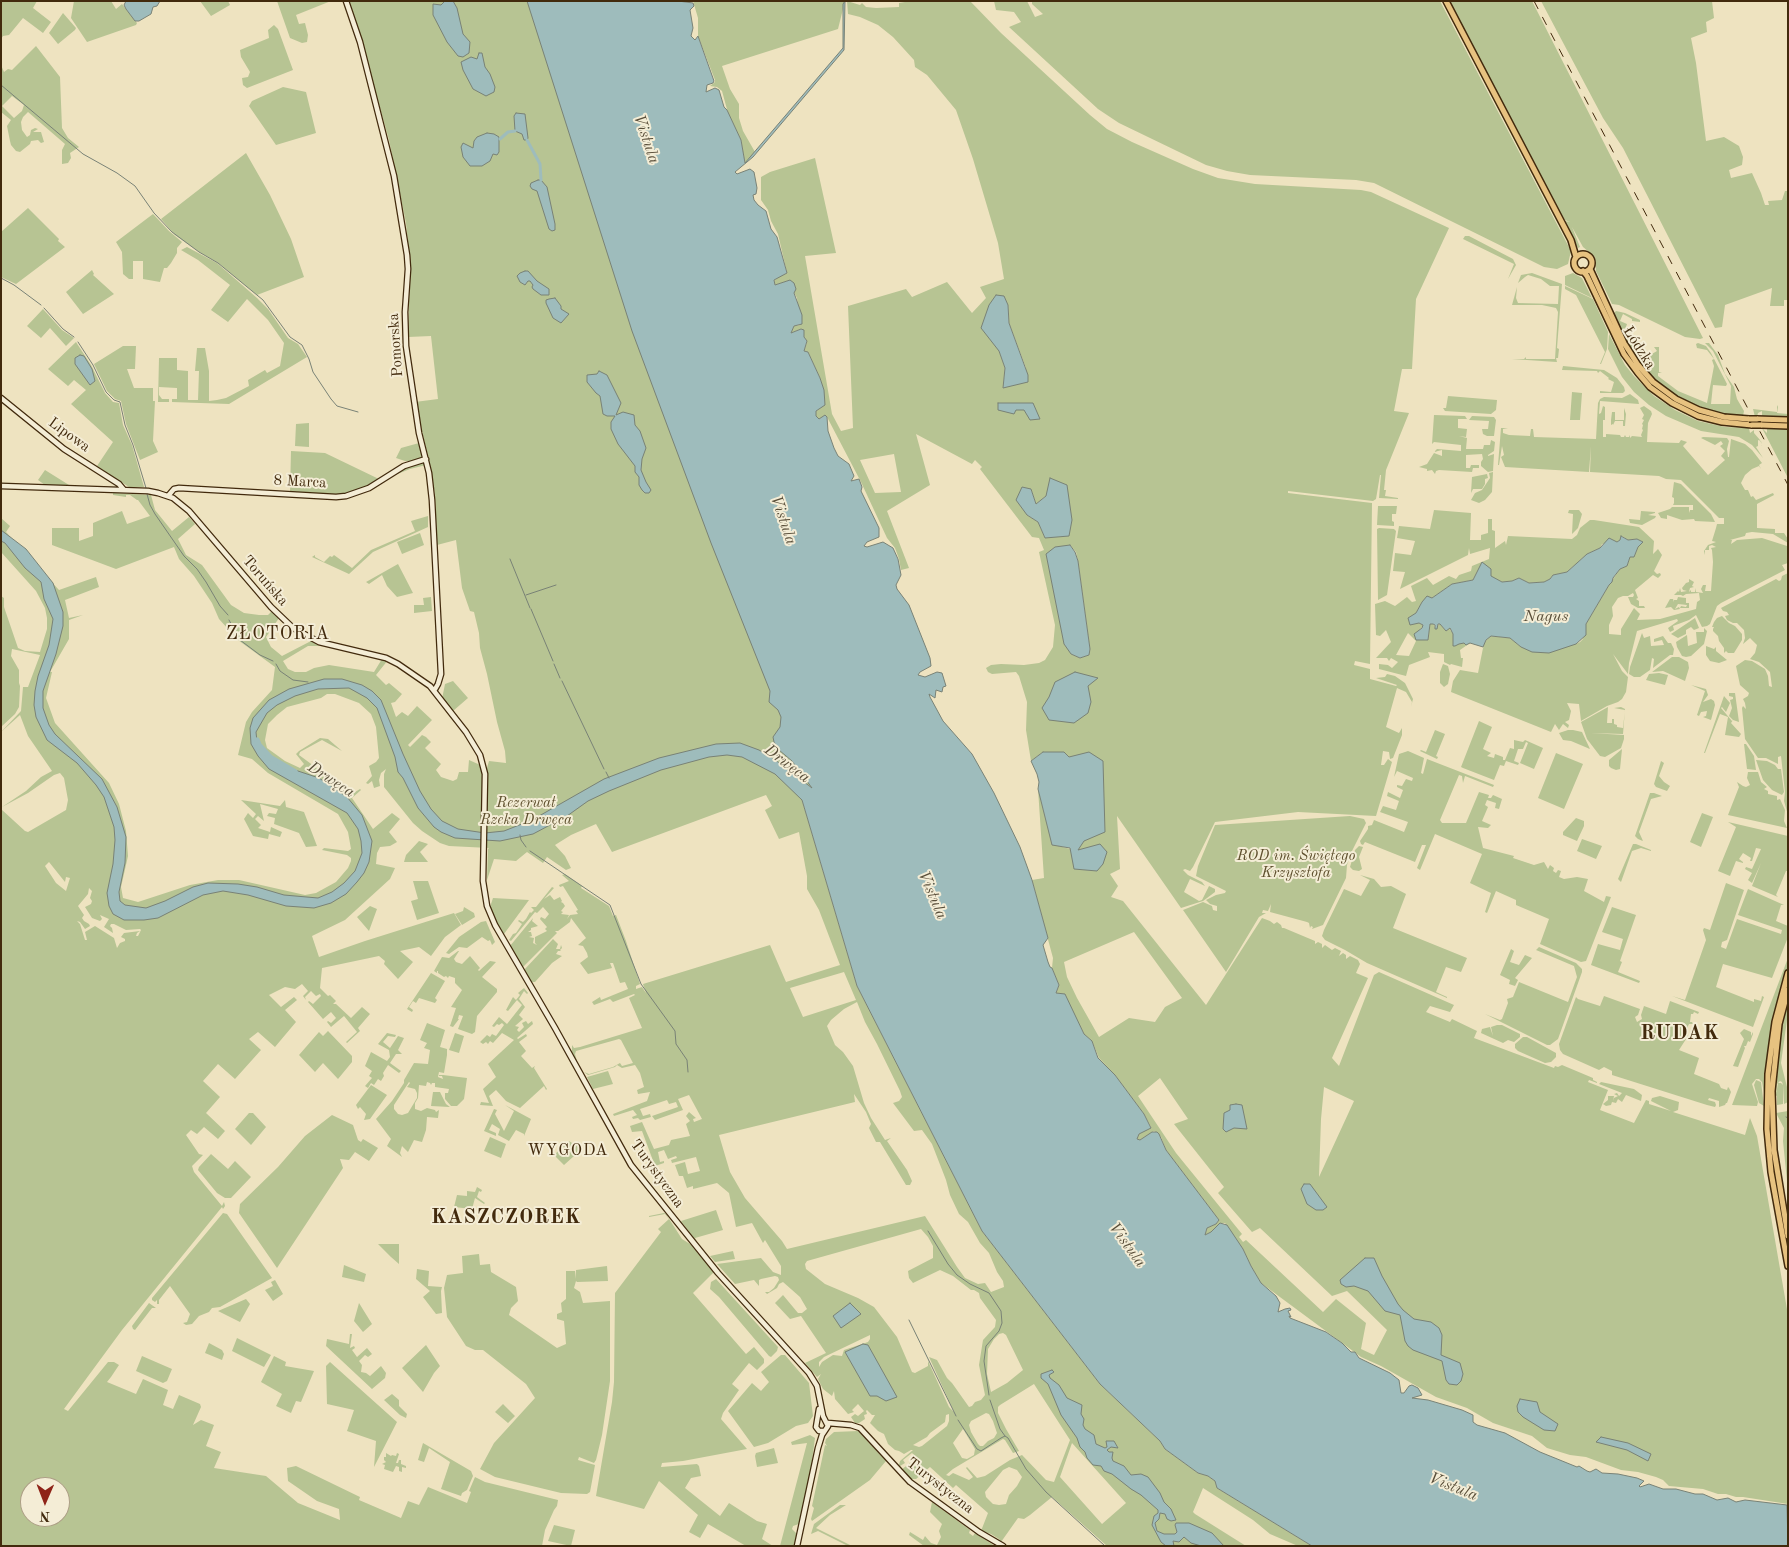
<!DOCTYPE html>
<meta charset="utf-8">
<style>
body{margin:0}
#map{position:relative;width:1789px;height:1547px;overflow:hidden;background:#eee3c0;font-family:"Old Standard TT",serif}
canvas{display:block}
.frame{position:absolute;inset:0;border:2px solid #422a0d;pointer-events:none}
.north{position:absolute;left:20px;top:1477px;width:50px;height:50px;box-sizing:border-box;background:#f4edd6;border:1px solid #ad9f86;border-radius:50%;rotate:181deg;font-size:14px;font-weight:700;line-height:20px;text-align:center;color:#422a0d}
.north::after{content:'';display:block;margin:auto;width:18px;height:22px;background:#8f2418;clip-path:polygon(50% 0,100% 100%,50% 72%,0 100%)}
</style>
<div id="map">
<canvas width="1789" height="1547"></canvas>
<div class="frame"></div>
<div class="north">N</div>
</div>
<script>
const ctx = document.querySelector('canvas').getContext('2d');
ctx.lineJoin = 'round';
function fill(path, color) { ctx.fillStyle = color; ctx.fill(path, 'evenodd'); }
const shape = rows => new Path2D(rows.map(r => 'M' + r).join(''));
function stroke(path, color, width, dash) { ctx.strokeStyle = color; ctx.lineWidth = width; ctx.lineCap = dash ? 'butt' : 'round'; ctx.setLineDash(dash || []); ctx.stroke(path); }
function label(font, color, halo, rows, align = 'center') {
  ctx.font = font + ' "Old Standard TT",serif'; ctx.lineWidth = 4; ctx.setLineDash([]); ctx.textBaseline = 'middle'; ctx.strokeStyle = halo; ctx.fillStyle = color; for (const [text, x, y, turn = 0] of rows) {
    ctx.save(); ctx.translate(x, y); ctx.rotate((+turn || 0) * Math.PI / 180); ctx.textAlign = isNaN(turn) ? turn : align; if (halo) ctx.strokeText(text, 0, 0); ctx.fillText(text, 0, 0); ctx.restore();
  }
}
fill(shape([
 [1,1,37,1,33,8,51,22,43,33,23,18,9,35,3,36,1,39],
 [74,1,111,1,116,9,122,4,137,23,136,25,87,42,71,18],
 [200,1,228,1,230,5,211,16],
 [277,1,331,1,296,15,299,24,305,23,308,35,307,42,302,43,290,38],
 [349,1,603,1,837,726,779,750,792,761,814,790,794,773,798,796,802,800,857,986,982,1231,1100,1384,1160,1441,1165,1449,1198,1473,1208,1476,1215,1481,1217,1488,1312,1546,1298,1546,1270,1534,1253,1520,1203,1488,1193,1512,1195,1514,1246,1546,1107,1546,1052,1497,1030,1515,1024,1519,1018,1518,1001,1542,999,1539,991,1534,981,1531,988,1513,956,1485,953,1488,930,1467,916,1479,910,1479,901,1470,914,1460,912,1457,914,1455,912,1453,903,1460,905,1463,900,1466,899,1465,900,1461,913,1450,911,1450,904,1454,899,1451,895,1450,888,1444,884,1434,878,1431,870,1423,875,1415,872,1415,867,1410,866,1411,867,1414,864,1415,865,1419,859,1423,855,1423,851,1417,855,1414,858,1416,864,1411,858,1404,852,1410,854,1412,848,1414,835,1399,834,1391,832,1396,823,1389,818,1379,821,1374,817,1377,805,1363,826,1353,801,1316,790,1319,775,1303,783,1295,798,1313,802,1313,807,1309,800,1297,783,1282,779,1284,777,1288,767,1294,765,1292,769,1292,774,1288,779,1280,778,1277,775,1276,761,1279,759,1280,759,1286,754,1280,735,1284,717,1264,761,1258,773,1272,781,1275,781,1266,765,1240,763,1243,752,1223,736,1227,729,1193,717,1183,693,1189,693,1186,687,1188,683,1176,679,1176,675,1165,685,1162,688,1174,700,1171,696,1157,672,1163,671,1160,677,1158,676,1156,668,1159,664,1150,658,1152,660,1162,664,1161,664,1163,655,1166,642,1131,632,1132,630,1126,642,1122,654,1149,669,1145,671,1140,690,1136,686,1124,690,1121,686,1116,689,1112,696,1118,693,1119,694,1122,702,1119,689,1095,678,1099,683,1110,655,1120,652,1116,678,1107,676,1102,669,1104,667,1100,640,1109,643,1116,650,1114,651,1117,640,1120,638,1118,633,1119,632,1117,637,1115,633,1110,614,1116,613,1114,647,1101,650,1092,638,1094,637,1090,644,1087,640,1073,635,1065,622,1068,617,1065,615,1067,588,1075,584,1072,589,1074,613,1067,620,1063,622,1066,633,1063,621,1040,619,1039,576,1051,575,1054,577,1061,572,1053,572,1045,574,1048,580,1047,642,1028,629,998,635,995,634,994,613,1002,610,999,594,1005,592,1002,600,997,601,1000,628,989,625,982,620,983,613,963,610,963,612,968,588,974,580,963,588,957,587,953,583,946,578,945,586,938,571,918,570,922,558,931,555,931,557,933,523,967,510,946,533,918,532,921,538,926,531,928,531,930,528,932,531,932,532,936,529,937,534,938,533,943,537,945,535,943,535,937,547,931,545,929,547,927,540,919,541,917,545,919,549,914,543,907,537,913,535,912,511,941,509,940,513,934,516,933,522,924,518,921,519,920,523,922,526,919,530,912,531,913,534,910,531,907,536,907,552,887,554,888,544,899,550,895,554,900,560,897,562,901,561,902,563,903,565,906,561,911,563,912,561,914,569,915,567,919,570,915,578,914,576,911,578,910,563,886,560,887,559,885,569,881,562,875,565,874,582,886,581,888,609,906,613,916,616,915,626,941,640,984,636,986,636,989,642,987,646,993,643,984,770,945,786,982,840,965,819,910,807,889,807,876,799,832,779,839,765,810,772,806,766,795,612,852,596,824,571,835,555,845,565,856,571,868,566,870,547,857,543,863,527,852,516,861,494,859,487,880,488,849,489,848,449,846,440,843,422,831,413,823,384,787,384,774,386,769,381,773,379,780,380,786,374,788,372,781,368,784,366,783,372,776,369,766,376,762,379,758,376,727,371,714,359,703,335,694,327,694,321,698,287,707,277,715,268,724,265,740,267,748,285,761,300,768,304,764,296,754,299,751,320,738,328,739,342,751,322,740,300,752,299,755,352,794,360,789,361,790,352,798,373,829,392,813,400,819,389,832,397,842,390,846,380,847,377,853,376,864,395,868,390,879,345,920,312,936,319,957,365,941,454,913,461,925,445,937,431,956,419,947,400,951,413,962,398,979,384,964,385,961,379,956,322,968,320,988,328,996,330,995,336,1001,333,1004,336,1004,351,1018,362,1007,370,1014,358,1028,360,1031,347,1043,346,1042,357,1032,344,1016,331,1027,327,1022,328,1021,331,1023,336,1018,331,1012,323,1019,308,1002,309,1001,313,1004,321,996,320,994,316,996,311,991,305,997,306,1000,303,996,308,991,302,984,295,989,285,987,269,995,281,1007,294,997,297,1000,285,1010,296,1022,275,1047,258,1032,249,1039,261,1050,235,1079,218,1064,203,1081,220,1097,206,1113,225,1131,218,1139,204,1127,197,1134,191,1130,186,1135,199,1154,203,1155,192,1166,194,1172,222,1206,224,1202,225,1206,223,1209,222,1207,122,1330,64,1409,68,1411,108,1362,114,1362,119,1365,111,1377,107,1382,136,1394,143,1379,168,1390,163,1405,173,1409,179,1395,200,1404,201,1407,193,1425,201,1420,214,1425,206,1446,221,1452,214,1468,266,1476,298,1503,340,1520,339,1509,317,1501,288,1481,287,1468,296,1466,360,1497,359,1500,401,1518,408,1501,419,1505,428,1487,467,1503,471,1492,469,1491,475,1477,485,1482,558,1500,557,1506,554,1510,545,1530,542,1546,1,1546,1,809,25,831,28,832,66,810,68,800,64,778,60,773,54,775,28,793,2,807,26,791,41,777,52,771,28,736,20,715,1,732,21,711,23,687,28,687,40,655,12,649,11,656,19,670,19,683,20,686,19,707,15,714,1,727,1,596,4,598,4,607,18,648,25,651,40,652,47,629,47,618,45,608,36,591,1,552,1,518,10,526,6,532,59,590,96,577,99,587,65,600,69,618,83,615,69,620,69,639,50,672,52,672,46,698,55,723,109,783,119,804,126,831,128,856,121,887,123,898,138,902,190,885,218,880,239,880,305,895,316,893,336,882,348,868,351,861,351,858,347,855,322,850,324,848,348,851,351,849,348,832,338,814,268,773,252,759,238,755,246,722,252,712,272,690,275,667,238,640,219,619,212,603,194,576,179,559,174,547,116,569,52,545,52,528,79,528,79,541,93,536,93,523,122,511,127,524,150,516,138,500,137,500,130,495,126,495,126,497,113,495,113,493,151,495,155,510,172,531,189,517,195,524,178,539,186,555,202,565,231,605,244,613,259,615,268,615,272,611,279,618,266,637,271,647,282,656,311,641,319,646,308,646,283,661,288,669,295,672,306,672,314,668,329,665,374,672,382,659,388,660,376,675,386,685,389,683,402,694,395,702,391,703,396,717,402,712,408,716,417,706,432,720,408,745,410,747,422,735,426,737,431,742,425,748,441,764,436,770,441,777,453,781,457,779,459,772,468,772,469,760,487,768,489,761,506,763,505,751,497,722,487,674,480,648,479,633,474,612,470,611,462,588,456,540,437,545,435,494,428,456,415,402,438,399,431,336,408,337,410,264,406,223,389,140,364,51],
 [49,862,65,882,66,877,70,878,66,891,56,883,45,866],
 [89,888,92,891,90,898,92,901,91,904,85,907,92,918,100,921,102,919,100,915,109,919,104,927,113,933,112,928,110,926,111,924,114,924,126,930,140,929,141,930,138,936,136,936,137,933,140,931,124,933,121,937,125,939,125,941,120,943,117,948,114,938,95,926,85,932,87,940,85,940,80,924,77,921,80,922,85,929,90,926,89,924,84,921,82,918,84,915,78,906,88,894],
 [844,972,856,1000,803,1017,790,988],
 [857,1002,865,1022,877,1044,900,1091,902,1097,899,1101,893,1103,914,1131,922,1130,932,1144,946,1180,950,1195,959,1214,968,1222,980,1243,989,1253,997,1272,1003,1281,1004,1287,991,1292,985,1283,978,1284,965,1278,957,1267,925,1216,787,1249,782,1241,745,1198,730,1172,719,1135,855,1102,854,1094,866,1112,871,1124,869,1128,876,1142,880,1142,906,1185,910,1185,912,1181,907,1170,887,1141,891,1138,885,1140,871,1118,864,1103,853,1066,843,1052,835,1045,827,1026,831,1020,844,1009],
 [921,1229,928,1237,933,1246,933,1258,908,1271,909,1278,913,1283,940,1270,953,1276,971,1290,974,1290,979,1293,980,1298,996,1320,995,1327,983,1340,979,1365,985,1395,981,1400,975,1402,972,1406,969,1407,952,1383,947,1378,937,1360,929,1357,954,1412,949,1407,928,1361,928,1366,915,1373,912,1372,897,1337,874,1307,858,1298,825,1284,806,1269,805,1264,807,1261],
 [1003,1333,1006,1335,1023,1370,1007,1383,991,1392,987,1374,988,1349,994,1339,999,1334],
 [870,1335,870,1339,868,1342,844,1350,842,1356,833,1355,822,1362,819,1367,819,1362,824,1357],
 [1034,1384,1070,1440,1054,1482,1046,1480,1022,1455,1010,1460,985,1476,977,1478,967,1467,966,1468,973,1477,969,1480,953,1473,949,1476,946,1475,953,1469,1003,1439,1005,1440,1013,1453,1019,1451,1006,1429,998,1413,998,1407,1000,1405],
 [986,1413,989,1414,993,1421,997,1433,994,1438,988,1441,983,1446,980,1446,978,1444,971,1432,969,1425,971,1421],
 [949,1414,949,1421,947,1426,922,1446,919,1447,913,1445,927,1437,930,1433,945,1422,946,1415],
 [963,1429,975,1449,974,1455,967,1459,962,1458,953,1443],
 [1072,1443,1126,1503,1102,1524,1060,1477],
 [1009,1467,1017,1470,1022,1477,1017,1486,1009,1495,1006,1504,999,1505,993,1504,986,1497,985,1492,1003,1470],
 [30,1487,60,1487,60,1517,30,1517],
 [693,1,845,1,838,29,722,66,730,89,739,104,739,118,743,131,755,152,745,164,741,140,728,113,722,91,717,87,710,86,715,82,715,80,698,36,698,18],
 [847,1,860,5,862,3,866,7,876,8,899,7,899,3,911,1,970,1,1001,33,1090,115,1107,129,1132,142,1193,169,1218,178,1255,184,1361,190,1371,192,1449,228,1416,299,1412,369,1402,369,1394,411,1409,413,1386,470,1384,490,1386,490,1385,496,1398,498,1398,499,1379,498,1381,475,1380,475,1376,499,1373,501,1288,491,1288,493,1372,503,1370,664,1355,661,1354,665,1370,669,1370,679,1396,686,1397,685,1376,678,1385,677,1387,674,1395,676,1405,683,1413,699,1411,707,1412,702,1406,692,1397,688,1386,727,1399,733,1402,728,1402,735,1393,758,1390,759,1389,752,1383,751,1381,765,1384,765,1388,759,1392,762,1376,816,1298,812,1215,822,1193,867,1190,871,1185,869,1183,870,1188,875,1202,882,1205,886,1190,879,1184,892,1199,901,1202,900,1209,886,1215,889,1215,892,1203,901,1181,908,1117,816,1120,869,1110,874,1118,886,1111,897,1123,901,1206,1005,1262,918,1270,921,1274,924,1277,922,1281,925,1282,928,1284,928,1315,941,1315,944,1318,942,1322,944,1322,948,1325,945,1332,950,1335,948,1341,951,1339,956,1343,953,1346,955,1346,959,1350,956,1358,960,1360,964,1356,973,1368,978,1332,1058,1339,1066,1374,975,1379,972,1454,1005,1450,1012,1430,1006,1426,1012,1450,1022,1452,1019,1477,1031,1474,1038,1554,1068,1555,1066,1558,1067,1562,1065,1593,1078,1593,1080,1597,1082,1597,1083,1589,1080,1588,1082,1608,1090,1600,1110,1634,1123,1646,1100,1649,1101,1649,1104,1671,1111,1651,1101,1652,1098,1660,1096,1679,1102,1678,1110,1673,1112,1745,1135,1750,1118,1757,1136,1788,1315,1788,1504,1743,1497,1736,1497,1726,1494,1718,1494,1703,1489,1669,1486,1663,1480,1656,1477,1638,1472,1621,1470,1586,1457,1570,1455,1547,1448,1532,1436,1493,1423,1467,1408,1436,1397,1381,1366,1361,1357,1261,1283,1251,1266,1243,1249,1225,1223,1220,1223,1211,1232,1205,1235,1207,1228,1216,1224,1219,1220,1166,1150,1161,1137,1154,1131,1140,1140,1137,1139,1139,1134,1151,1127,1144,1114,1115,1075,1099,1058,1092,1041,1084,1034,1077,1020,1056,993,1059,985,1052,968,1053,958,1032,880,1044,878,1038,789,1052,844,1077,851,1083,841,1069,757,1064,752,1043,752,1031,761,1026,730,1027,702,1019,676,1016,672,992,674,988,672,986,668,991,665,1001,664,1024,665,1039,663,1045,660,1053,647,1055,625,1039,552,1044,550,1039,538,1032,537,980,469,982,467,975,460,972,464,916,434,930,485,887,511,909,568,901,570,899,559,895,548,887,538,861,482,827,417,825,416,819,419,816,416,816,411,822,406,820,378,808,352,804,351,807,342,804,337,804,330,801,329,791,333,794,326,800,325,797,298,788,281,775,285,774,281,778,276,787,273,778,234,771,221,768,210,761,200,761,177,770,172,815,158,836,253,805,256,832,414,841,431,853,428,848,306,906,289,912,297,947,282,972,313,986,298,980,287,1004,279,998,243,973,159,956,110,927,75,915,67,914,60,893,37,878,25,860,17,848,14],
 [1008,305,1009,323,1026,368,1003,388,1005,368,999,351],
 [894,454,901,492,875,493,860,460],
 [1031,489,1036,504,1046,496,1045,538,1038,522,1027,515],
 [1070,545,1076,552,1078,561,1090,649,1089,655,1080,658,1071,654],
 [1134,932,1182,998,1165,1007,1155,1022,1129,1018,1099,1037,1077,998,1067,977,1064,962],
 [1160,1078,1188,1119,1174,1124,1224,1187,1218,1193,1252,1232,1260,1228,1332,1296,1347,1291,1387,1330,1374,1355,1361,1349,1366,1323,1336,1299,1323,1312,1246,1240,1243,1242,1239,1237,1242,1234,1176,1153,1138,1096],
 [1324,1087,1354,1101,1319,1177,1321,1119],
 [994,1,1027,1,1035,17,1043,14,1032,4,1032,1,1440,1,1571,251,1568,264,1557,269,1544,267,1374,183,1356,180,1250,175,1227,171,1206,165,1119,123,1098,109,1009,27,1021,22,1014,12,996,10],
 [1442,1,1443,1,1574,250,1572,251],
 [1449,1,1532,1,1703,338,1700,339,1685,337,1619,305,1612,304,1596,271,1595,257,1583,247,1572,227,1580,247,1578,248,1570,233,1565,221,1570,222,1565,220,1557,208],
 [1541,1,1712,1,1714,18,1706,22,1707,32,1691,38,1696,63,1706,141,1724,137,1739,146,1743,157,1742,165,1729,170,1731,178,1752,173,1761,193,1765,205,1769,205,1768,201,1782,200,1785,191,1788,191,1788,300,1784,300,1784,306,1770,306,1772,288,1725,305,1722,327,1715,328,1623,148,1603,118],
 [63,13,76,28,75,30,58,44,49,33],
 [274,25,278,29,293,70,247,88,243,85,242,78,248,77,250,72,241,57,240,50,269,38,268,30],
 [36,46,60,77,62,128,68,138,79,147,70,153,71,158,68,163,62,164,62,150,65,144,28,112,23,117,21,122,22,130,27,137,30,135,31,130,35,128,38,129,33,132,41,132,44,142,41,143,38,140,31,141,30,144,20,152,16,151,11,145,10,141,7,126,11,120,1,112,1,65,4,72,8,69,12,70],
 [12,96,24,105,22,111,14,118,2,106],
 [283,87,306,92,316,133,276,145,249,106,252,101],
 [246,153,270,195,291,239,304,277,257,295,218,263,199,252,175,235,161,219],
 [28,208,59,239,58,241,65,247,16,284,1,277,1,232],
 [153,214,169,231,182,242,177,248,177,253,171,263,167,268,164,268,160,282,143,279,143,261,133,261,133,279,129,279,123,274,122,252,116,242],
 [1465,236,1469,236,1513,259,1516,265,1508,279,1514,264,1463,239],
 [187,247,217,263,257,298,268,309,288,338,298,344,307,357,229,404,172,402,172,399,177,399,177,388,159,387,159,395,162,399,169,399,169,402,158,402,159,358,177,358,177,370,188,371,188,400,198,400,199,371,195,371,197,348,205,348,209,371,209,401,217,400,226,398,249,386,248,380,265,370,267,373,280,366,284,343,268,320,247,299,228,322,211,310,230,285,198,260,181,250],
 [92,270,94,274,93,275,114,294,83,314,66,292],
 [1532,273,1562,284,1557,348,1559,349,1558,358,1556,358,1557,362,1512,359,1524,359,1526,357,1526,359,1555,359,1558,312,1556,308,1542,305,1512,305,1517,287,1516,298,1518,303,1558,304,1559,286,1550,286,1541,279,1528,275,1525,277,1518,283,1521,275],
 [1573,273,1582,278,1592,298,1565,285,1565,276],
 [1565,286,1593,299,1608,332,1607,349,1601,364,1600,364,1590,363,1600,364,1605,352,1576,295,1565,289],
 [43,309,62,330,74,338,66,346,50,328,41,338,27,326],
 [1616,311,1625,313,1640,320,1640,322,1632,321,1632,319,1623,314,1620,321,1627,324,1625,330,1633,347,1637,345,1645,358,1657,351,1654,347,1659,347,1659,372,1662,373,1658,373,1658,376,1678,391,1707,403,1714,366,1712,360,1714,359,1707,350,1697,348,1696,344,1698,343,1706,346,1711,353,1727,384,1726,386,1713,385,1711,404,1730,404,1731,386,1713,351,1705,343,1709,343,1718,355,1725,374,1734,387,1737,399,1744,411,1743,416,1719,414,1701,409,1673,396,1650,377,1639,364,1625,341,1613,314],
 [1603,318,1625,359,1634,372,1647,386,1672,406,1693,416,1746,426,1730,426,1703,421,1683,413,1663,401,1645,386,1630,369,1618,350],
 [1609,334,1625,365,1634,376,1654,396,1675,410,1698,421,1725,427,1749,428,1750,433,1754,430,1754,433,1760,440,1762,445,1762,446,1761,441,1758,440,1758,446,1756,447,1763,458,1752,445,1739,437,1701,431,1666,416,1649,405,1634,392,1622,377,1608,349],
 [76,342,91,365,105,393,113,402,119,403,123,425,132,445,144,487,129,487,97,466,113,442,71,404,86,390,74,380,68,386,48,369],
 [123,346,136,346,135,369,127,369,134,388,153,388,153,401,155,401,153,441,158,452,140,460,126,424,121,401,115,399,107,391,94,364],
 [1563,366,1604,370,1617,378,1624,387,1625,391,1623,393,1600,393,1600,391,1611,392,1614,382,1608,379,1609,378,1600,371,1598,373,1597,371,1562,370],
 [1572,392,1582,393,1580,420,1570,420],
 [1630,394,1638,400,1639,404,1600,401,1599,414,1601,413,1603,406,1605,407,1605,420,1611,420,1612,412,1615,412,1615,420,1624,420,1624,408,1626,414,1625,426,1623,426,1623,421,1615,421,1613,425,1613,424,1611,425,1611,420,1603,420,1603,437,1606,437,1606,434,1620,435,1621,437,1624,437,1625,435,1626,437,1629,437,1630,435,1630,438,1632,436,1642,437,1641,435,1643,430,1642,429,1643,425,1642,424,1644,420,1642,419,1644,415,1640,408,1644,406,1651,411,1652,414,1648,423,1647,442,1679,443,1681,440,1687,442,1683,446,1708,475,1725,460,1721,456,1725,451,1720,446,1723,444,1721,441,1715,445,1701,438,1703,437,1727,438,1729,441,1727,449,1728,457,1729,457,1731,439,1745,444,1752,450,1762,463,1759,465,1761,469,1759,466,1752,469,1745,475,1741,483,1745,490,1748,490,1751,497,1753,496,1756,500,1773,493,1774,495,1757,504,1757,528,1775,529,1775,533,1784,533,1788,539,1788,543,1773,534,1752,532,1746,533,1745,536,1730,540,1732,540,1731,544,1737,540,1762,538,1787,546,1788,563,1782,565,1785,570,1721,603,1717,606,1710,624,1707,626,1702,627,1696,615,1689,620,1673,626,1674,630,1670,632,1668,628,1678,621,1677,619,1637,631,1629,663,1628,674,1613,654,1622,671,1628,677,1626,692,1622,699,1618,702,1607,706,1581,721,1579,704,1567,703,1571,711,1569,720,1565,722,1569,725,1568,728,1563,724,1559,730,1555,724,1551,732,1451,692,1453,681,1460,670,1478,673,1484,643,1490,636,1510,638,1521,647,1576,644,1580,642,1583,639,1586,624,1609,585,1620,569,1627,566,1630,557,1634,556,1638,547,1642,542,1637,539,1628,540,1622,536,1620,540,1617,542,1602,544,1600,548,1587,554,1567,572,1553,575,1550,579,1544,582,1529,583,1519,578,1512,581,1502,582,1490,576,1482,563,1473,580,1452,584,1432,598,1422,602,1416,613,1419,623,1423,625,1418,633,1416,640,1428,640,1430,624,1433,624,1435,627,1440,624,1446,631,1449,628,1459,643,1470,643,1460,650,1461,658,1463,658,1462,667,1451,664,1450,665,1444,662,1444,654,1428,652,1430,657,1409,665,1406,676,1379,669,1379,664,1388,665,1392,668,1398,662,1391,658,1389,661,1387,658,1376,658,1391,642,1386,630,1380,636,1376,635,1375,604,1385,601,1395,606,1407,597,1412,602,1416,601,1411,586,1427,578,1433,585,1449,576,1456,579,1459,575,1471,571,1472,566,1489,559,1490,548,1470,554,1469,548,1468,555,1400,589,1405,572,1393,571,1395,553,1411,555,1415,541,1397,538,1399,526,1430,529,1434,510,1471,513,1470,540,1481,540,1481,535,1488,533,1488,519,1492,519,1492,530,1495,531,1495,548,1505,541,1506,545,1508,536,1572,539,1577,535,1580,528,1590,520,1594,520,1639,527,1654,541,1653,554,1658,549,1662,555,1654,571,1657,574,1660,573,1661,575,1658,578,1653,575,1635,590,1638,598,1636,599,1639,601,1639,606,1644,606,1645,608,1638,608,1631,604,1628,597,1633,597,1634,595,1633,593,1628,596,1623,596,1618,598,1612,607,1613,616,1609,625,1609,634,1621,635,1621,629,1634,608,1640,614,1637,620,1660,619,1696,609,1697,602,1700,600,1699,593,1686,594,1683,596,1681,595,1674,595,1678,591,1679,592,1680,588,1681,592,1687,591,1683,590,1682,588,1686,583,1689,582,1689,579,1694,582,1692,586,1694,587,1690,588,1689,592,1691,590,1691,592,1695,592,1696,588,1696,592,1703,593,1701,589,1703,585,1706,585,1705,591,1711,591,1713,562,1712,550,1711,548,1716,547,1712,545,1709,546,1709,550,1705,550,1705,555,1704,551,1708,545,1716,542,1712,541,1716,528,1717,524,1724,524,1724,518,1719,518,1681,480,1666,479,1659,476,1590,472,1591,446,1589,472,1505,467,1501,457,1504,455,1502,446,1499,465,1498,465,1501,428,1508,428,1503,429,1503,433,1509,435,1530,436,1531,429,1533,429,1534,437,1596,439,1598,403,1600,399,1604,397,1622,398],
 [1408,633,1416,641,1409,656,1396,655],
 [1448,396,1497,400,1496,410,1491,414,1445,411,1443,408,1446,408],
 [1777,405,1778,407,1777,413,1788,414,1788,418,1762,417,1762,411,1758,413,1757,417,1755,417,1753,409,1777,412],
 [1434,415,1465,416,1467,419,1458,419,1458,428,1467,429,1466,437,1459,436,1467,438,1466,449,1483,449,1484,445,1490,445,1491,440,1495,442,1494,451,1488,455,1488,456,1494,454,1493,471,1488,472,1481,466,1481,462,1483,459,1482,454,1466,455,1466,468,1470,468,1471,465,1479,465,1479,468,1473,468,1472,472,1439,470,1436,471,1435,474,1432,470,1427,471,1427,469,1419,467,1427,464,1434,453,1442,456,1442,450,1434,452,1437,449,1461,451,1461,445,1434,442,1432,444],
 [1472,416,1494,417,1496,420,1494,436,1487,436,1483,434,1482,429,1488,429,1489,421,1469,420],
 [309,423,309,447,295,446,296,424],
 [1762,428,1767,433,1767,428,1788,429,1788,478],
 [419,443,426,465,410,469,390,477,410,461,405,461,396,458,401,448],
 [291,451,325,453,381,480,368,488,342,495,290,492],
 [45,470,69,485,45,485,38,480],
 [1493,472,1492,492,1485,500,1479,503,1471,500,1475,493,1482,490,1490,478,1489,473],
 [1487,474,1488,478,1485,479,1485,484,1482,489,1473,489,1471,493,1472,477],
 [1674,482,1681,484,1711,514,1715,522,1695,521,1694,519,1682,520,1667,515,1667,519,1661,518,1658,513,1670,509,1672,507,1689,507,1689,513,1690,510,1693,510,1693,505,1673,505,1674,503,1674,498,1672,497],
 [1378,506,1397,506,1396,514,1392,514,1392,521,1394,522,1394,526,1377,525],
 [1569,510,1579,510,1582,514,1578,528,1572,534,1573,514,1568,513],
 [1641,511,1655,512,1655,513,1648,515,1656,516,1655,518,1642,525,1630,523,1629,519,1640,520],
 [428,516,428,527,373,552,349,574,312,557,315,555,315,557,324,562,330,556,332,557,334,555,352,568,371,550,415,531,411,521],
 [1379,528,1394,529,1396,531,1387,595,1378,600,1377,529],
 [420,533,424,545,402,554,397,542],
 [398,564,413,593,397,597,387,586,382,575,369,584,366,582],
 [1788,573,1788,815,1784,801,1785,792,1781,756,1778,757,1778,764,1766,758,1758,758,1745,739,1742,708,1743,706,1746,709,1745,703,1743,699,1748,696,1749,693,1740,685,1736,666,1745,660,1752,661,1765,669,1768,676,1769,686,1772,687,1770,672,1759,662,1750,659,1755,653,1757,645,1750,638,1743,644,1745,638,1744,630,1737,623,1733,623,1727,620,1725,616,1729,615,1727,612,1723,611,1721,608,1776,579,1779,581,1781,580,1782,576],
 [431,597,432,611,414,613,414,605,424,605,423,598],
 [1678,597,1686,598,1686,603,1689,603,1689,608,1680,608,1681,606,1686,607,1687,605,1678,604,1675,609,1679,607,1680,609,1674,610,1671,607,1665,608,1670,599,1673,599,1674,602,1674,600,1677,600],
 [1722,616,1729,623,1735,626,1742,634,1742,640,1734,653,1728,653,1726,651,1724,653,1724,648,1719,641,1718,636,1713,631,1713,629,1714,627,1712,627,1714,622,1717,618],
 [1695,618,1699,628,1694,630,1691,627,1686,630,1686,634,1678,638,1671,634],
 [1704,628,1707,631,1704,644,1691,656,1686,657,1682,656,1677,647,1676,642,1687,635,1688,646,1697,643,1696,632,1704,632],
 [1642,633,1644,638,1650,636,1651,646,1664,645,1662,640,1654,642,1654,639,1663,636,1668,643,1671,643,1674,649,1673,655,1670,655,1653,668,1654,659,1652,658,1650,670,1640,677,1634,677,1629,674,1630,667],
 [1706,646,1714,649,1716,647,1716,651,1727,660,1719,663,1710,661,1706,655],
 [1672,657,1679,657,1688,662,1689,668,1685,681,1663,671,1652,672],
 [1443,664,1448,666,1450,674,1448,684,1444,687,1440,683,1440,672],
 [1659,673,1668,675,1665,685,1646,680,1649,674],
 [453,681,468,698,453,711,442,699,445,684],
 [1691,685,1706,689,1708,695,1703,702,1711,699,1714,701,1715,705,1711,720,1703,717,1706,716,1707,711,1701,712,1699,716,1697,715,1705,691],
 [1729,693,1735,693,1739,722,1733,720,1731,723,1741,734,1739,737,1725,735,1728,717,1720,714,1705,753,1704,753,1724,696,1730,703,1726,712,1722,707,1721,708,1732,721,1733,720,1729,716,1732,708,1730,700,1733,699,1733,697,1729,696],
 [1608,707,1607,723,1612,723,1612,719,1614,719,1614,724,1617,725,1617,727,1623,728,1625,710,1614,708,1621,707,1625,709,1623,734,1591,733,1624,735,1624,739,1621,748,1605,757,1600,756,1587,739,1581,722],
 [1479,721,1492,727,1483,749,1491,753,1487,756,1494,758,1495,754,1503,757,1503,760,1505,760,1510,748,1514,749,1514,740,1523,742,1525,740,1543,748,1534,769,1520,763,1528,743,1526,742,1523,749,1518,749,1514,761,1519,763,1518,765,1506,761,1504,766,1500,765,1494,780,1463,768,1461,767],
 [1435,730,1445,734,1436,756,1438,757,1437,759,1420,751,1421,750,1426,752],
 [1568,730,1573,730,1582,732,1590,749,1571,741,1563,740,1559,733],
 [1744,744,1746,744,1754,756,1756,770,1747,769],
 [1622,749,1620,769,1616,770,1611,768,1609,766,1609,760],
 [1408,751,1424,758,1421,773,1423,774,1427,759,1494,785,1493,787,1465,776,1463,783,1462,776,1459,775,1440,820,1442,823,1466,823,1479,792,1489,795,1488,798,1491,798,1493,795,1502,799,1499,809,1495,808,1496,803,1487,800,1485,805,1488,807,1482,821,1491,825,1488,828,1478,827,1483,848,1514,856,1513,858,1534,865,1544,862,1548,869,1550,865,1554,868,1553,871,1556,873,1558,870,1561,871,1559,877,1564,879,1577,877,1588,879,1584,891,1604,902,1606,896,1611,897,1586,961,1581,962,1540,944,1549,919,1516,905,1516,900,1496,891,1487,913,1485,912,1491,893,1470,883,1482,854,1435,834,1420,870,1417,868,1426,845,1422,845,1415,862,1365,842,1363,845,1361,844,1360,841,1368,829,1368,826,1372,825,1374,820,1404,832,1408,822,1380,812,1383,806,1396,810,1399,801,1387,796,1388,792,1400,798,1403,790,1397,787,1397,785,1402,786,1406,779,1412,781,1413,778,1397,771,1394,777,1399,754],
 [1556,753,1583,764,1564,809,1538,798],
 [1756,760,1767,761,1775,765,1778,769,1781,769,1784,792,1782,795,1772,790,1763,780],
 [1661,761,1664,763,1659,776,1664,782,1670,786,1667,791,1656,787,1654,784],
 [1748,772,1758,772,1761,782,1767,787,1764,789,1768,791,1768,794,1777,796,1777,800,1780,799,1785,810,1784,821,1787,828,1728,815,1739,787,1737,782,1743,786,1746,787,1750,785,1747,778],
 [1650,793,1654,793,1662,796,1651,799,1639,832,1643,841,1638,839,1635,836],
 [241,800,280,806,285,800,286,807,304,812,317,846,306,847,299,833,274,824,275,818,267,816,269,813,276,814,278,809,260,804,264,821,258,816,255,819,261,825,258,828,270,832,271,827,282,832,280,837,269,834,268,839,253,836,244,819,248,813,253,818,256,814],
 [1702,813,1713,817,1701,847,1690,842],
 [1350,816,1364,819,1366,823,1351,853,1347,865,1346,878,1323,925,1312,929,1313,927,1311,926,1310,928,1309,923,1307,922,1270,912,1271,904,1268,911,1263,910,1262,913,1266,913,1259,917,1226,972,1183,910,1203,902,1212,906,1213,910,1217,911,1217,906,1210,904,1206,900,1216,895,1225,893,1226,891,1196,876,1198,866,1215,825],
 [1576,818,1584,821,1584,826,1577,841,1563,835,1563,832],
 [1728,822,1788,836,1788,871,1786,871,1776,895,1778,897,1752,886,1761,863,1752,883,1748,880,1752,873,1745,869,1746,867,1752,869,1761,849,1756,848,1752,861,1750,861,1751,858,1743,853,1739,859,1743,862,1743,863,1736,861,1730,876,1718,871,1736,827],
 [1582,839,1602,846,1596,859,1577,851],
 [419,841,428,844,420,852,428,862,404,862,406,855],
 [1633,844,1636,844,1651,850,1651,851,1641,848,1632,851,1621,882,1618,879],
 [1359,846,1363,847,1359,857,1362,869,1359,871,1353,870,1350,867,1355,850],
 [1360,875,1374,879,1381,887,1391,886,1406,894,1393,928,1467,958,1461,972,1446,967,1436,992,1447,997,1447,998,1367,963,1345,950,1325,940,1322,936,1324,930,1344,889,1361,896,1370,880],
 [413,881,428,881,439,913,417,920,411,901,418,899],
 [1726,883,1744,890,1727,940,1722,942,1721,947,1726,949,1737,919,1781,934,1782,930,1738,915,1748,889,1784,905,1781,905,1776,921,1788,926,1788,937,1772,978,1723,964,1716,987,1754,1002,1754,999,1761,1001,1762,996,1764,997,1753,1027,1672,996,1685,1000,1706,940,1703,930,1704,928,1710,930],
 [493,898,529,900,504,934,497,923,490,907],
 [370,906,377,909,369,931,357,917],
 [464,907,474,913,475,917,462,925,455,914,463,911],
 [1612,907,1636,915,1620,961,1622,962,1618,972,1640,981,1639,983,1591,965,1598,944,1620,950,1623,939,1602,932],
 [486,921,495,942,492,945,490,940,488,941,482,937,467,948,459,947,449,954,446,953,459,937,481,922],
 [553,939,558,944,556,949,560,949,561,945,562,948,560,950,561,951,558,951,556,954,562,956,552,963,535,982,532,982,524,970],
 [1539,947,1576,963,1582,969,1582,972,1558,1039,1550,1045,1547,1045,1485,1014,1500,1020,1502,1019,1508,1003,1507,999,1513,997,1519,982,1568,1002,1577,977,1574,966,1536,950],
 [1511,949,1514,951,1510,962,1519,965,1525,955,1532,958,1515,978,1518,980,1515,986,1509,984,1510,980,1500,975],
 [458,951,459,951,454,959,456,962,462,964,470,956,480,968,478,970,479,971,490,961,496,962,482,977,497,989,497,992,477,1016,475,1032,472,1034,458,1029,463,1016,459,1015,458,1019,459,1019,453,1027,450,1026,456,1008,451,1007,462,990,455,983,455,978,449,976,448,978,446,976,444,977,438,973,438,971,437,971,437,973,434,971,442,957,449,958],
 [1788,958,1788,967,1779,998,1765,1099,1762,1082,1759,1079,1756,1079,1752,1084,1758,1102,1757,1106,1732,1105],
 [431,973,445,981,435,998,437,1000,435,1003,419,998,416,1003,413,1001,409,1007,413,1010,412,1012,407,1009],
 [524,988,528,993,527,994,524,991,519,999,525,1007,519,1015,523,1019,515,1026,519,1027,517,1030,519,1032,524,1027,522,1023,526,1021,528,1024,532,1021,533,1024,517,1038,518,1039,526,1034,527,1036,519,1042,526,1051,521,1056,532,1068,535,1066,534,1068,547,1089,546,1090,544,1086,520,1108,506,1101,496,1090,489,1096,493,1106,480,1105,481,1102,489,1103,483,1089,496,1077,488,1064,514,1040,502,1033,493,1043,490,1041,488,1044,486,1042,483,1044,480,1042,487,1035,490,1037,492,1034,496,1036,504,1025,502,1023,499,1025,497,1024,494,1027,492,1026,499,1017,507,1024,522,1005,517,1000,508,1011,506,1010,513,997,516,1000,520,995,518,993],
 [1604,996,1640,1009,1638,1015,1635,1017,1637,1022,1642,1019,1641,1015,1644,1006,1666,1014,1670,1001,1699,1012,1698,1014,1694,1012,1693,1014,1691,1014,1690,1022,1692,1022,1693,1024,1689,1024,1688,1026,1688,1036,1679,1050,1699,1058,1694,1074,1719,1084,1721,1088,1727,1090,1728,1087,1729,1088,1731,1092,1727,1103,1726,1103,1725,1105,1719,1107,1719,1101,1709,1098,1708,1100,1715,1102,1716,1105,1715,1107,1707,1105,1612,1075,1612,1071,1604,1067,1599,1070,1563,1054,1560,1050,1559,1044,1576,997,1578,999,1600,1006],
 [1788,997,1788,1013,1781,1063,1788,1091,1788,1102,1784,1104,1783,1085,1782,1082,1780,1081,1777,1084,1776,1095,1778,1083,1781,1083,1783,1085,1783,1104,1777,1105,1777,1096,1774,1094,1781,1028],
 [427,1023,445,1030,440,1047,447,1049,447,1055,444,1073,439,1072,438,1077,443,1079,442,1076,439,1076,439,1075,443,1075,467,1078,464,1099,457,1106,451,1106,445,1099,445,1093,448,1093,449,1089,435,1087,435,1083,432,1083,431,1085,430,1083,427,1082,426,1086,419,1085,418,1098,415,1103,415,1109,421,1111,427,1108,435,1110,436,1112,439,1110,438,1118,427,1117,426,1130,422,1142,414,1140,408,1152,402,1146,400,1153,402,1157,387,1146,391,1139,376,1119,392,1101,404,1083,404,1080,414,1063,428,1064,430,1050,424,1048,427,1043,420,1040],
 [409,1082,410,1083,407,1087,415,1089,417,1093,417,1098,408,1113,402,1115,398,1114,394,1109,394,1105],
 [1497,1025,1502,1025,1520,1034,1520,1037,1514,1042,1508,1040,1503,1043,1481,1033,1482,1029,1490,1027,1493,1036,1491,1027],
 [1744,1029,1751,1032,1751,1036,1753,1032,1753,1034,1750,1042,1748,1041,1746,1046,1744,1046,1745,1048,1738,1067,1733,1066,1744,1039,1740,1033],
 [328,1031,352,1056,352,1062,338,1079,323,1063,315,1072,299,1055,319,1032,323,1036],
 [387,1033,396,1035,395,1037,388,1036,383,1042,390,1048,398,1036,404,1038,398,1050,402,1054,396,1054,390,1063,401,1071,399,1073,388,1065,383,1073,384,1076,381,1081,378,1079,374,1085,371,1083,368,1088,365,1086,372,1078,369,1076,372,1071,365,1066,371,1052,387,1061,390,1057,389,1050,378,1044],
 [455,1033,464,1036,459,1053,449,1050],
 [1523,1037,1527,1037,1556,1053,1556,1057,1551,1062,1545,1063,1518,1051,1515,1048,1515,1044],
 [608,1071,613,1084,593,1089,587,1077],
 [1756,1080,1761,1082,1764,1106,1759,1103,1754,1085],
 [1601,1082,1634,1089,1642,1095,1641,1101,1626,1095,1622,1102,1618,1099,1616,1103,1612,1102,1611,1105,1606,1106,1603,1104,1608,1100,1608,1096,1614,1096,1613,1101,1614,1098,1618,1096,1614,1094,1617,1093,1619,1096,1622,1093,1599,1084],
 [371,1085,387,1095,370,1119,364,1120,366,1114,360,1107,358,1109,356,1105],
 [433,1092,440,1092,446,1104,450,1107,431,1106],
 [505,1105,531,1119,524,1136,524,1134,516,1130,509,1141,498,1135,500,1129,492,1124,489,1130,496,1133,496,1136,484,1131,494,1109,497,1110,495,1114,504,1131,514,1111],
 [1788,1111,1788,1191,1783,1141,1784,1128,1776,1113],
 [249,1113,253,1113,266,1127,251,1145,235,1129],
 [332,1115,353,1125,358,1140,361,1142,363,1139,378,1148,369,1161,355,1152,349,1160,340,1159,343,1168,277,1268,239,1213,240,1204,278,1167,305,1136],
 [490,1137,506,1144,501,1158,484,1151],
 [569,1141,572,1143,578,1141,583,1148,564,1165,554,1155],
 [211,1154,228,1169,235,1161,251,1177,231,1198,225,1198,217,1193,198,1170,199,1167],
 [477,1187,482,1190,481,1192,479,1191,477,1197,485,1203,484,1204,475,1198,472,1209,454,1207,457,1195,467,1196,467,1191,475,1192],
 [716,1210,723,1230,695,1238,699,1245,681,1221],
 [223,1213,227,1214,272,1278,220,1307,212,1308,209,1312,199,1316,192,1324,186,1325,183,1323,187,1322,190,1314,170,1286,159,1300,159,1304,157,1304,157,1300,155,1302,152,1300,152,1298],
 [664,1213,666,1214,673,1225,682,1239,690,1244,714,1272,693,1293,746,1354,754,1347,764,1359,764,1363,757,1370,749,1363,732,1384,739,1390,723,1413,721,1419,747,1449,683,1461,662,1463,661,1467,697,1464,699,1466,701,1476,691,1478,685,1488,720,1516,729,1503,757,1521,767,1524,762,1539,773,1546,746,1546,708,1524,700,1538,689,1532,698,1515,659,1481,644,1509,596,1496,612,1402,614,1382,615,1293,661,1232,658,1229,669,1219,665,1214,649,1217,649,1216],
 [378,1244,399,1244,399,1264,391,1257],
 [733,1251,735,1259,715,1262,710,1256],
 [479,1254,480,1265,490,1264,491,1272,516,1287,518,1301,511,1308,509,1315,557,1348,566,1344,564,1321,557,1319,557,1314,562,1312,561,1303,566,1299,566,1271,575,1271,576,1279,576,1270,607,1266,608,1281,577,1282,576,1281,574,1288,580,1292,583,1303,610,1301,610,1381,602,1435,596,1460,594,1463,579,1457,578,1460,595,1465,590,1492,587,1494,561,1493,495,1477,480,1469,494,1443,535,1398,526,1384,483,1350,475,1350,466,1346,447,1317,444,1288,447,1275,463,1273,462,1256],
 [344,1265,366,1274,364,1282,342,1277],
 [417,1269,429,1271,428,1286,442,1287,441,1291,442,1313,436,1314,423,1297,430,1291,416,1279],
 [716,1279,778,1347,777,1351,771,1357,769,1356,719,1297,710,1289,711,1282],
 [275,1280,283,1294,273,1301,265,1290,273,1286,271,1282],
 [246,1299,250,1304,240,1322,218,1311],
 [149,1303,156,1308,152,1308,135,1330,133,1329,132,1326],
 [359,1303,372,1324,363,1332,354,1321],
 [350,1334,352,1334,350,1348,354,1346,355,1348,352,1350,357,1357,367,1348,372,1354,368,1357,365,1355,359,1361,362,1365,361,1372,366,1373,370,1376,381,1366,386,1373,385,1378,372,1389,326,1346,327,1339,349,1344],
 [237,1338,271,1355,264,1367,232,1351],
 [209,1343,222,1350,224,1354,222,1360,205,1353],
 [426,1345,440,1366,434,1373,423,1392,402,1368],
 [781,1355,785,1355,809,1383,813,1416,808,1423,796,1426,768,1443,754,1447,728,1411,752,1383,761,1391,769,1382,761,1372],
 [142,1356,172,1369,167,1381,163,1383,136,1371],
 [274,1356,286,1362,285,1366,314,1371,301,1402,296,1401,291,1413,276,1406,282,1394,261,1382],
 [330,1362,397,1422,374,1467,376,1441,347,1431,354,1410,327,1404,326,1366],
 [392,1394,399,1400,399,1406,407,1414,406,1418,400,1415,384,1400],
 [503,1404,515,1416,508,1423,495,1412],
 [858,1431,886,1461,870,1480,812,1521,811,1519,814,1508,812,1506,825,1445,827,1446,825,1443,826,1439,834,1432],
 [810,1435,815,1438,810,1476,800,1521,799,1524,793,1526,792,1529,797,1534,795,1546,780,1546,807,1443,792,1445,791,1442],
 [423,1443,471,1471,473,1476,467,1490,462,1493,461,1496,441,1489,450,1462,429,1448,424,1462,418,1460],
 [774,1448,778,1463,757,1467,755,1456,756,1453],
 [386,1453,391,1456,392,1455,396,1456,397,1453,399,1454,396,1463,398,1463,399,1460,401,1460,401,1464,406,1466,406,1468,402,1467,402,1472,399,1471,399,1467,396,1466,393,1472,384,1469,385,1465,382,1464,386,1462,384,1460,384,1457,386,1457],
 [932,1502,970,1530,969,1533,973,1536,975,1533,995,1546,924,1546,909,1535,910,1532,923,1540,925,1536,931,1543,937,1545,941,1537,939,1531,942,1524,930,1512],
 [840,1505,846,1505,830,1515,816,1528,852,1546,848,1546,818,1531,811,1534,814,1524],
 [554,1525,575,1530,571,1546,548,1541]
]), '#b7c493');
const water = shape([
 [126,1,160,1,157,6,153,7,151,14,139,21,135,21,126,9,124,5,126,1],
 [445,1,453,1,457,8,463,34,470,42,469,53,463,57,458,56,447,42,433,15,433,4,441,5,445,1],
 [527,1,678,1,693,3,694,6,690,10,693,28,691,36,695,40,698,36,714,81,713,83,707,85,706,92,715,88,719,90,724,107,727,110,741,140,745,163,843,48,843,4,845,1,844,50,753,157,735,172,737,174,750,169,754,172,757,188,756,194,753,195,754,200,758,205,766,211,771,229,777,237,787,273,774,280,775,285,790,280,794,283,796,289,794,293,802,315,802,324,794,326,791,333,801,329,804,330,804,337,807,341,804,351,808,352,820,378,824,390,825,405,816,411,816,416,819,419,825,415,827,417,828,431,834,448,838,456,849,464,854,476,851,481,859,479,862,487,861,491,879,528,879,537,867,542,864,546,867,547,883,542,893,548,898,559,901,575,896,585,897,589,909,605,930,658,931,666,920,672,918,675,925,677,937,672,942,673,946,686,943,687,942,692,936,690,935,698,929,694,930,697,943,721,972,754,994,793,1020,847,1032,880,1048,938,1043,945,1048,962,1050,967,1052,968,1059,985,1056,993,1065,994,1084,1034,1092,1041,1098,1058,1115,1075,1144,1114,1151,1128,1139,1134,1137,1139,1140,1140,1152,1132,1157,1132,1159,1134,1166,1150,1219,1220,1216,1224,1207,1228,1205,1235,1211,1232,1220,1223,1227,1225,1243,1249,1251,1266,1261,1283,1276,1296,1280,1303,1278,1312,1285,1309,1290,1308,1291,1310,1288,1311,1291,1317,1289,1316,1290,1318,1326,1332,1342,1343,1351,1352,1355,1352,1359,1358,1390,1373,1399,1380,1401,1393,1404,1393,1409,1386,1412,1385,1418,1388,1422,1395,1412,1398,1428,1400,1462,1410,1473,1415,1473,1422,1477,1425,1505,1433,1540,1452,1577,1467,1579,1466,1587,1471,1590,1472,1596,1469,1602,1473,1618,1474,1637,1478,1644,1481,1639,1486,1640,1487,1649,1484,1663,1489,1676,1489,1695,1494,1703,1494,1717,1500,1728,1498,1736,1502,1745,1500,1787,1505,1788,1546,1312,1546,1217,1488,1215,1481,1208,1476,1198,1473,1165,1449,1160,1441,1100,1384,982,1231,857,986,802,800,775,774,742,757,727,755,709,757,661,770,609,791,588,801,567,816,533,834,500,841,455,838,441,832,434,827,418,808,403,778,398,772,395,757,377,708,367,698,349,688,318,689,295,696,277,705,267,713,256,732,257,742,262,751,274,761,283,766,319,778,347,797,362,815,372,841,369,862,364,873,357,882,346,894,331,903,314,908,286,906,248,895,223,891,203,895,158,918,144,920,124,920,113,914,109,906,107,893,113,864,115,840,114,827,104,797,96,785,77,763,47,740,36,717,34,705,35,691,38,676,49,645,53,619,44,599,41,582,25,568,5,543,1,541,1,530,26,549,53,583,63,612,63,626,56,654,43,691,43,708,49,725,55,734,102,779,117,807,126,837,125,863,119,892,120,901,125,905,146,908,165,901,193,887,208,883,238,884,257,887,284,895,318,898,332,892,344,883,355,871,362,853,361,841,358,829,347,813,269,769,258,756,251,744,250,728,253,718,269,700,289,689,324,679,342,679,362,685,372,691,381,700,403,754,420,791,431,809,442,821,458,829,485,833,504,831,532,820,604,779,659,758,716,744,740,743,759,750,774,759,812,788,792,761,779,750,774,742,773,737,780,727,781,717,778,710,769,702,770,691,711,543,632,331,527,1],
 [479,53,482,53,485,67,490,74,495,87,494,92,486,96,473,89,463,70,461,62,471,57,477,59,479,53],
 [516,113,525,114,528,138,527,140,524,140,522,134,515,131,514,116,516,113],
 [487,133,494,134,499,137,499,152,497,155,493,154,490,161,482,166,470,166,463,157,461,147,463,143,473,148,474,141,477,137,487,133],
 [538,180,541,180,547,187,555,224,555,230,552,231,549,229,537,191,532,189,530,186,531,183,538,180],
 [525,271,528,271,537,281,549,289,549,295,541,295,533,289,532,287,533,285,530,281,528,281,525,285,520,282,517,276,520,273,525,271],
 [996,295,1004,296,1008,305,1009,323,1028,375,1028,382,1003,388,1005,368,999,351,981,328,989,305,996,295],
 [555,298,561,306,561,309,569,314,561,323,553,318,546,303,546,300,549,299,555,298],
 [80,355,84,356,92,369,95,381,90,385,75,364,75,358,80,355],
 [599,371,607,375,621,403,616,415,623,412,634,415,635,425,640,431,646,448,642,459,641,470,646,482,651,490,649,493,645,493,642,490,639,485,639,477,635,472,635,466,618,444,611,429,611,422,615,416,607,416,603,414,600,396,596,393,587,382,587,375,597,374,599,371],
 [998,403,1033,403,1040,419,1030,420,1024,410,1016,410,1014,414,998,410,998,403],
 [1050,478,1067,485,1072,520,1069,536,1045,538,1038,522,1027,515,1016,500,1022,487,1031,489,1036,504,1046,496,1050,478],
 [1621,536,1628,540,1637,539,1643,542,1638,547,1634,557,1630,557,1627,566,1620,569,1613,578,1612,582,1609,585,1586,624,1586,635,1576,644,1549,653,1532,652,1521,647,1510,638,1491,636,1486,640,1483,647,1470,643,1466,645,1464,643,1459,644,1455,646,1453,646,1453,634,1450,628,1446,631,1440,624,1438,624,1437,629,1435,629,1435,625,1433,624,1430,624,1428,640,1416,640,1414,634,1422,628,1423,625,1419,623,1410,625,1408,618,1416,613,1422,602,1427,596,1432,598,1452,584,1473,580,1482,562,1491,569,1491,576,1502,582,1512,581,1519,578,1529,583,1544,582,1550,579,1553,575,1567,572,1587,554,1600,548,1609,538,1617,542,1620,540,1621,536],
 [1070,545,1075,552,1078,561,1090,649,1089,655,1080,658,1071,654,1064,644,1046,554,1055,547,1070,545],
 [1075,672,1098,678,1088,686,1091,702,1088,713,1074,723,1049,720,1042,708,1049,697,1055,682,1075,672],
 [1043,752,1064,752,1069,757,1089,752,1103,761,1105,832,1084,841,1078,850,1100,844,1107,852,1103,864,1097,871,1074,869,1070,848,1052,845,1038,789,1039,782,1037,774,1031,761,1043,752],
 [1236,1104,1242,1105,1247,1129,1234,1128,1226,1132,1223,1129,1224,1113,1230,1110,1230,1105,1236,1104],
 [1304,1184,1310,1184,1327,1207,1323,1210,1316,1210,1307,1204,1301,1189,1304,1184],
 [1365,1258,1374,1258,1382,1276,1398,1304,1403,1310,1414,1319,1431,1322,1439,1328,1442,1335,1441,1355,1460,1363,1463,1374,1461,1381,1457,1385,1449,1384,1446,1380,1442,1361,1413,1350,1408,1346,1405,1341,1400,1315,1385,1311,1368,1291,1354,1286,1346,1287,1341,1284,1340,1280,1365,1258],
 [850,1303,861,1314,841,1328,833,1316,850,1303],
 [863,1344,868,1345,897,1397,886,1401,877,1396,870,1396,845,1352,863,1344],
 [1052,1370,1054,1372,1049,1375,1050,1378,1059,1385,1067,1398,1082,1405,1081,1414,1084,1419,1083,1425,1085,1429,1094,1435,1096,1444,1105,1448,1107,1447,1106,1441,1114,1441,1118,1448,1111,1447,1107,1450,1109,1452,1113,1452,1112,1458,1113,1461,1124,1466,1131,1475,1141,1474,1148,1477,1160,1493,1164,1502,1171,1509,1176,1520,1171,1521,1167,1519,1165,1514,1160,1513,1159,1519,1155,1523,1157,1531,1164,1534,1175,1534,1177,1532,1175,1525,1176,1523,1189,1523,1212,1533,1224,1546,1201,1546,1191,1543,1184,1537,1179,1542,1173,1541,1174,1546,1166,1546,1161,1542,1152,1525,1154,1516,1158,1513,1158,1510,1141,1495,1131,1489,1112,1474,1104,1471,1101,1466,1093,1465,1087,1458,1085,1452,1080,1447,1077,1438,1061,1415,1048,1384,1041,1378,1041,1374,1052,1370],
 [1520,1399,1537,1402,1540,1412,1558,1424,1555,1431,1544,1430,1523,1417,1518,1412,1517,1406,1520,1399],
 [1601,1437,1628,1443,1651,1454,1648,1461,1627,1450,1596,1442,1601,1437]
]);
fill(water, '#9ebcbc');
stroke(water, '#798276', 1);
stroke(shape([
 [1,85,83,154,117,173,135,186,154,213,172,232,199,252,218,263,263,300,290,337,302,345,309,359,313,372,331,399,337,406,358,412],
 [1,278,14,285,41,305],
 [44,308,63,329,74,337],
 [78,342,93,365,106,392,114,400,120,402,125,425,133,445,146,488],
 [147,494,150,505,155,514,184,556,197,569,206,582,220,606,228,615],
 [510,559,530,608],
 [526,595,556,585],
 [531,609,553,661],
 [229,620,240,640,260,655,273,661],
 [276,664,280,671,293,680,308,682],
 [554,664,560,678],
 [562,681,604,769],
 [606,772,609,778],
 [520,835,521,840,526,847],
 [530,851,610,905,641,984,675,1031,676,1044,687,1060,688,1072],
 [1786,1117,1788,1118],
 [928,1231,948,1264,957,1275,970,1284,989,1293,1001,1311,1002,1323,999,1331,986,1346,984,1361,989,1395],
 [909,1320,956,1416],
 [990,1400,1000,1429,1005,1436],
 [958,1420,977,1449,981,1451,1001,1438,1005,1436,1008,1438,1026,1469,1046,1492,1105,1546]
]), '#798276', 1);
stroke(shape([
 [500,139,508,132,515,131],
 [527,140,540,164,541,180]
]), '#9ebcbc', 3);
stroke(shape([
 [257,740,259,745,271,758,295,772]
]), '#9ebcbc', 5.5);
const secondary = shape([
 [346,1,360,42,394,176,407,255,408,269,405,312,406,346,419,433,429,473,432,500,441,674,438,684,434,691],
 [1,398,64,449,119,484,124,490],
 [1,486,148,491,158,493,173,498,189,511,271,607,293,628,319,642,386,658,398,664,430,686,466,732,480,755,485,774,483,881,487,906,495,925,555,1028,631,1165,718,1273,809,1373,817,1386,823,1416,828,1426,822,1435,818,1448,797,1546],
 [168,496,174,489,179,488,336,497,346,496,369,488,404,466,426,459],
 [819,1409,816,1427,819,1431,824,1431],
 [828,1423,851,1425,860,1428,910,1482,979,1532,1003,1546]
]);
const primary = shape([
 [1446,1,1571,240,1576,257],
 '1574 263a9 9 0 1 1 18 0a9 9 0 1 1-18 0Z',
 [1590,269,1624,343,1638,365,1653,382,1676,399,1699,410,1724,417,1749,419],
 [1583,271,1587,276,1624,354,1638,373,1650,387,1672,403,1698,416,1722,422,1752,425],
 [1757,419,1788,420],
 [1761,425,1788,426],
 [1788,973,1775,1022,1771,1051,1768,1074,1767,1129,1771,1172,1788,1266],
 [1788,990,1779,1024,1772,1091,1774,1150,1788,1236]
]);
stroke(secondary, '#422a0d', 7);
stroke(primary, '#422a0d', 8);
stroke(secondary, '#f4edd6', 4.5);
stroke(primary, '#e7c280', 5);
stroke(shape([
 [1534,1,1788,485]
]), '#422a0d', 1, [9, 9]);
const primaryBridge = shape([
 [1749,419,1757,419],
 [1752,425,1761,425]
]);
stroke(primaryBridge, '#422a0d', 8, []);
stroke(primaryBridge, '#e7c280', 5);
label('15px', '#422a0d', '#f4edd6', [
 ["Pomorska",396,345,-94],
 ["Łódzka",1639,348,58],
 ["Lipowa",69,435,36],
 ["8 Marca",300,482,3],
 ["Toruńska",265,581,49],
 ["Turystyczna",657,1174,54],
 ["Turystyczna",940,1486,38]
]);
label('italic 15px', '#5f502e', '#f4edd6', [
 ["Rezerwat",526,803],
 ["Rzeka Drwęca",526,820],
 ["ROD im. Świętego",1296,856],
 ["Krzysztofa",1296,873]
]);
label('italic 16px', '#594e39', '#f4edd6', [
 ["Vistula",646,139,71],
 ["Vistula",783,520,71],
 ["Nagus",1546,617],
 ["Drwęca",787,764,37],
 ["Drwęca",331,780,33],
 ["Vistula",932,895,67],
 ["Vistula",1127,1245,54],
 ["Vistula",1453,1487,22]
]);
ctx.letterSpacing = '1px';
label('16px', '#422a0d', '#f4edd6', [
 ["WYGODA",568,1151]
]);
ctx.letterSpacing = '0px';
ctx.letterSpacing = '1px';
label('18px', '#422a0d', '#f4edd6', [
 ["ZŁOTORIA",278,634]
]);
ctx.letterSpacing = '0px';
ctx.letterSpacing = '1px';
label('bold 20px', '#422a0d', '#f4edd6', [
 ["RUDAK",1680,1034],
 ["KASZCZOREK",506,1218]
]);
ctx.letterSpacing = '0px';
</script>
